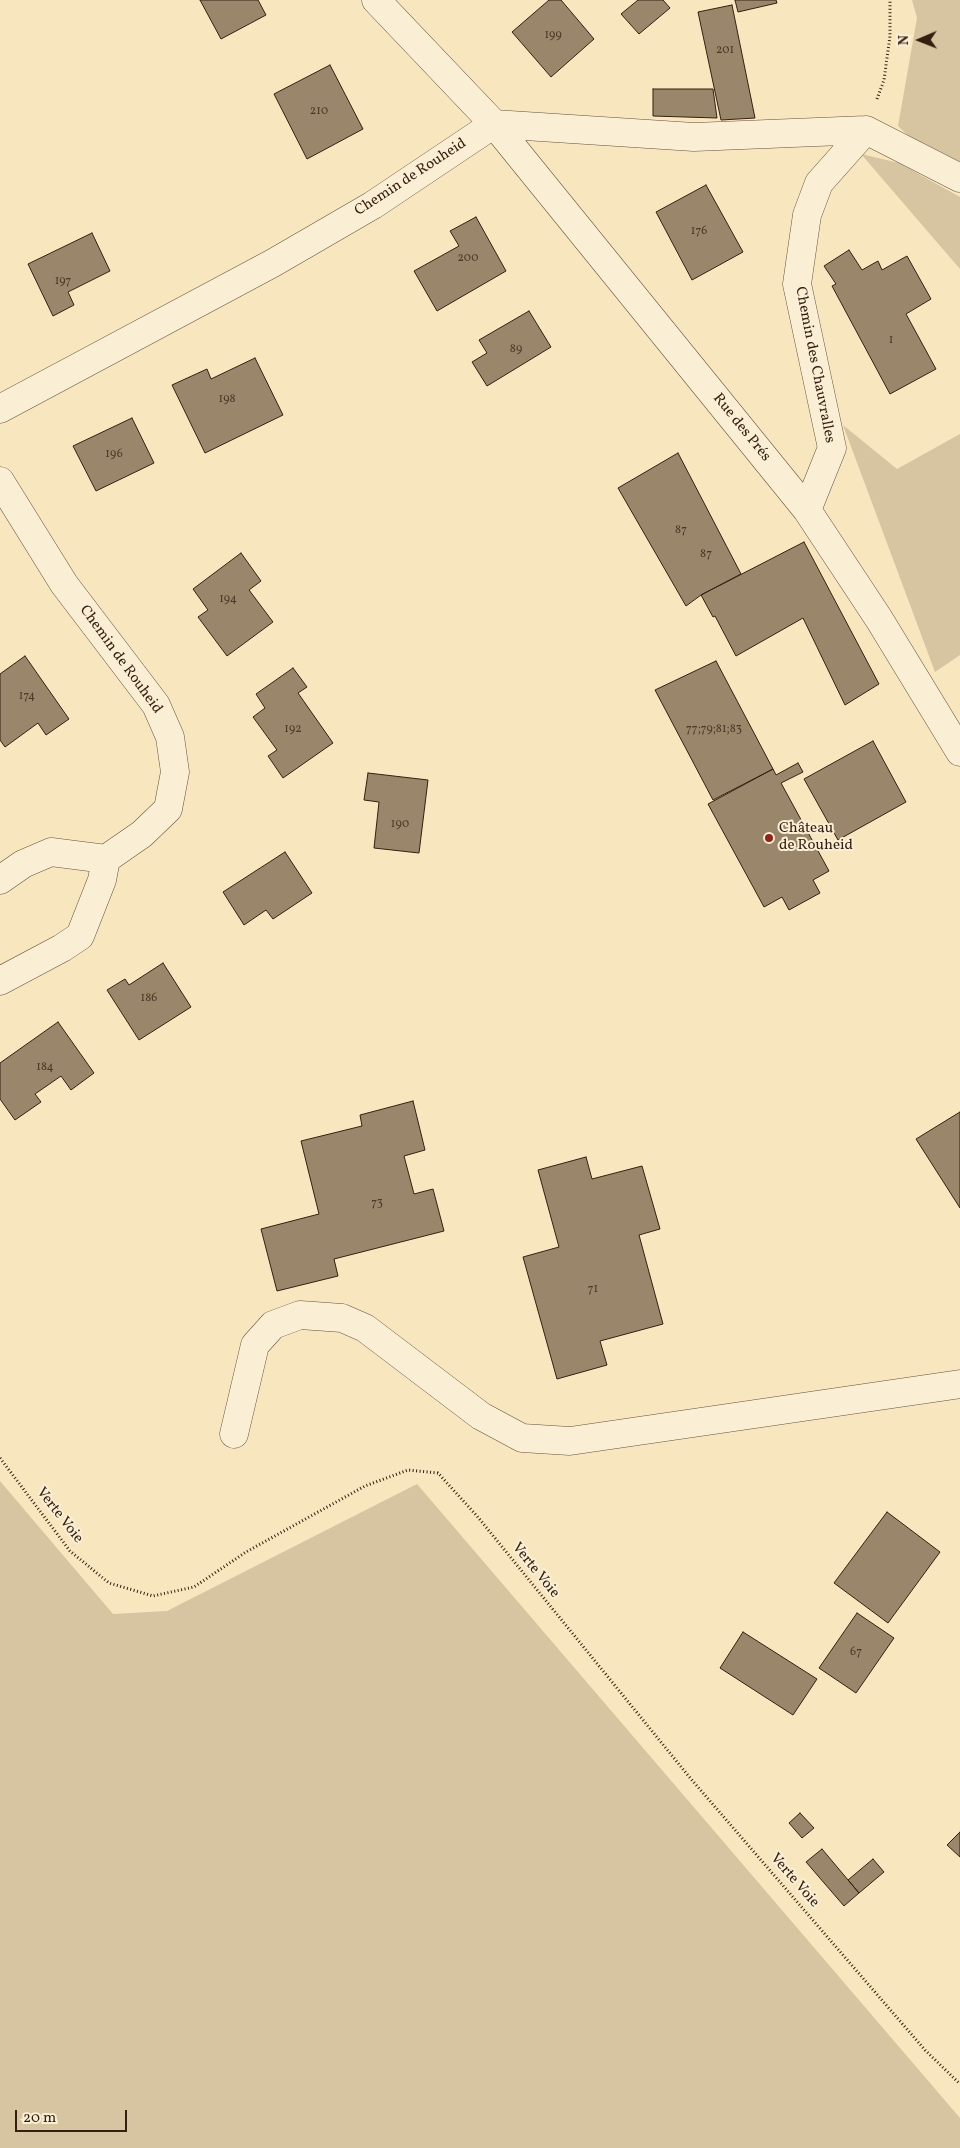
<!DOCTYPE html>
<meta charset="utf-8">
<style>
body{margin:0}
#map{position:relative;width:960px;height:2148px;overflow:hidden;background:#f8e6bf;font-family:Vollkorn,serif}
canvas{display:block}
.north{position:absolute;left:895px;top:15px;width:50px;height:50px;-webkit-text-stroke:4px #faefd5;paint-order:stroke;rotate:269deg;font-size:14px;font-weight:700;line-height:20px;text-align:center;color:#351f11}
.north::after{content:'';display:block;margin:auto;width:18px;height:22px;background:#351f11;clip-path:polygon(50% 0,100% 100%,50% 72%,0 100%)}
.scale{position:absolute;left:15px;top:2110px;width:112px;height:22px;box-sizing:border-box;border:2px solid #351f11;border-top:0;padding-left:6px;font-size:15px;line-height:18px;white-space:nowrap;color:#351f11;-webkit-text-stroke:4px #faefd5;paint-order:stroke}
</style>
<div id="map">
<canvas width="960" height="2148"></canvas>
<div class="north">N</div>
<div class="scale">20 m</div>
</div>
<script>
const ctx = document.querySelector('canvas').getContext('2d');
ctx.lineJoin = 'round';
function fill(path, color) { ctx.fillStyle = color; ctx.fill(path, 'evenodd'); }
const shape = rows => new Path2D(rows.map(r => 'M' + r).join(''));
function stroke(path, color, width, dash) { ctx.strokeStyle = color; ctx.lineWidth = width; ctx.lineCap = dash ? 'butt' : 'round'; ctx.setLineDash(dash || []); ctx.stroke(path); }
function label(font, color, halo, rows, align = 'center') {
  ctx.font = font + ' Vollkorn,serif'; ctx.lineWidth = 4; ctx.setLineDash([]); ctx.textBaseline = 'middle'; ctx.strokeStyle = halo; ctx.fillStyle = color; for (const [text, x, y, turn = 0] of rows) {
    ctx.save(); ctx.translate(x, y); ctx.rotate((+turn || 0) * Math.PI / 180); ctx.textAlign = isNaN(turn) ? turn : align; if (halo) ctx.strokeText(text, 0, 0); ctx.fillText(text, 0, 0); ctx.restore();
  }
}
fill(shape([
 [912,0,960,0,960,170,918,145,898,126,917,18],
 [861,154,899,163,960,197,960,269],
 [843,425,897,469,960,434,960,655,935,672],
 [0,1481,113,1614,167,1611,417,1484,960,2118,960,2148,0,2148]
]), '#d7c4a1');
const building = shape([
 [200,0,258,0,266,15,221,39,200,0],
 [549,0,561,0,594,39,551,77,512,32,549,0],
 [638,0,663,0,670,8,639,34,621,14,638,0],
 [735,0,776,0,777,3,738,12,735,0],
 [732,5,755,118,721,120,698,12,732,5],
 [330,65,363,129,307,159,274,94,330,65],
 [653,89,713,89,717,118,653,116,653,89],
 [706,185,743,252,692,280,656,212,706,185],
 [476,217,506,271,437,311,414,271,459,246,450,231,476,217],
 [92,233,110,271,68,292,74,305,53,316,28,264,92,233],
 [849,250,862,270,878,261,882,270,907,256,931,299,906,314,936,369,890,394,832,286,836,284,824,266,849,250],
 [529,311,551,347,487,386,472,362,487,353,479,340,529,311],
 [255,358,283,415,205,453,172,385,207,369,211,379,255,358],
 [132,418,154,463,96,491,73,446,132,418],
 [678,453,741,574,701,595,686,606,618,488,678,453],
 [804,542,879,684,845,705,803,618,736,656,715,616,713,617,701,595,804,542],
 [241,553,261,581,249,590,273,622,227,656,198,617,208,610,193,589,241,553],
 [25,656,69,719,46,735,38,723,5,747,0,740,0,674,25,656],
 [716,661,773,769,713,800,655,690,716,661],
 [293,668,307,687,298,693,333,743,283,778,268,756,277,750,253,717,265,708,256,694,293,668],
 [873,741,906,802,838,840,804,779,873,741],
 [798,763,803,772,781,783,829,871,813,880,820,893,789,910,782,897,764,907,708,804,773,769,776,775,798,763],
 [368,773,428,780,419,853,374,848,379,802,364,800,368,773],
 [285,852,312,893,273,919,266,910,244,925,223,892,285,852],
 [163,963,191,1007,139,1040,107,990,125,979,129,985,163,963],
 [58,1022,94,1073,71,1090,61,1076,35,1094,41,1102,15,1120,0,1099,0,1063,58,1022],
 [413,1101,425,1150,404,1156,414,1194,433,1189,444,1231,334,1259,338,1276,277,1291,261,1229,319,1214,301,1141,362,1126,360,1115,413,1101],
 [960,1112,960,1208,916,1139,960,1112],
 [586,1157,592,1179,642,1166,660,1229,639,1235,663,1324,600,1341,607,1365,557,1379,523,1257,559,1247,538,1170,586,1157],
 [887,1512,940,1552,888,1623,834,1583,887,1512],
 [857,1613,894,1638,856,1693,819,1668,857,1613],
 [743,1632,817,1679,793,1715,720,1668,743,1632],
 [800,1813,814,1828,802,1838,789,1823,800,1813],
 [960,1832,960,1857,947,1845,960,1832],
 [822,1849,859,1893,844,1906,806,1862,822,1849],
 [873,1859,884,1872,859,1893,848,1880,873,1859]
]);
fill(building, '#9a866b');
stroke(building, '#351f11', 1);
const minor = shape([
 [376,0,494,124,807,510,879,619,960,752],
 [0,409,273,263,373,205,494,124,694,137,866,130,960,178],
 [0,481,64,584,156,705,170,737,175,772,168,809,142,834,106,859],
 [807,510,832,448,797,284,807,215,819,183,866,130],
 [0,880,23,864,51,852,106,859,102,880,80,936,62,948,0,981],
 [234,1434,255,1345,273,1325,300,1315,342,1318,365,1328,481,1416,522,1438,570,1441,960,1384]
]);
stroke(minor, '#66513c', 29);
stroke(shape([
 [877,99,884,80,890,36,890,0],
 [0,1458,70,1551,109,1583,153,1596,194,1587,246,1552,365,1486,408,1470,438,1473,477,1516,691,1779,925,2050,960,2084]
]), '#351f11', 3, [1, 2.5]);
stroke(minor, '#faefd5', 28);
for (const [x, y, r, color] of [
 [769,838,5,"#8f2418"]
]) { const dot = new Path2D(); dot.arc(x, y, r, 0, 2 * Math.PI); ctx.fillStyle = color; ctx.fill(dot); stroke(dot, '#faefd5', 2); }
label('12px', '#4e3928', null, [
 ["199",553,36],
 ["201",725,51],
 ["210",319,112],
 ["176",699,232],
 ["200",468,259],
 ["197",63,282],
 ["1",891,341],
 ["89",516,350],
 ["198",227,400],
 ["196",114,455],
 ["87",681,531],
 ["87",706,555],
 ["194",228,600],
 ["174",27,697],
 ["192",293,730],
 ["77;79;81;83",714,730],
 ["190",400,825],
 ["186",149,999],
 ["184",45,1068],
 ["73",377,1204],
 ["71",593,1290],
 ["67",856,1653]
]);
label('15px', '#351f11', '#faefd5', [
 ["Chemin de Rouheid",411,178,-33],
 ["Chemin des Chauvralles",814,365,79],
 ["Rue des Prés",741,428,51],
 ["Chemin de Rouheid",120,660,54],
 ["Verte Voie",59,1516,52],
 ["Verte Voie",535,1571,51],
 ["Verte Voie",794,1881,49]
]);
label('15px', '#351f11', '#faefd5', [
 ["Château",779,829],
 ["de Rouheid",779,846]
], 'left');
</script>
